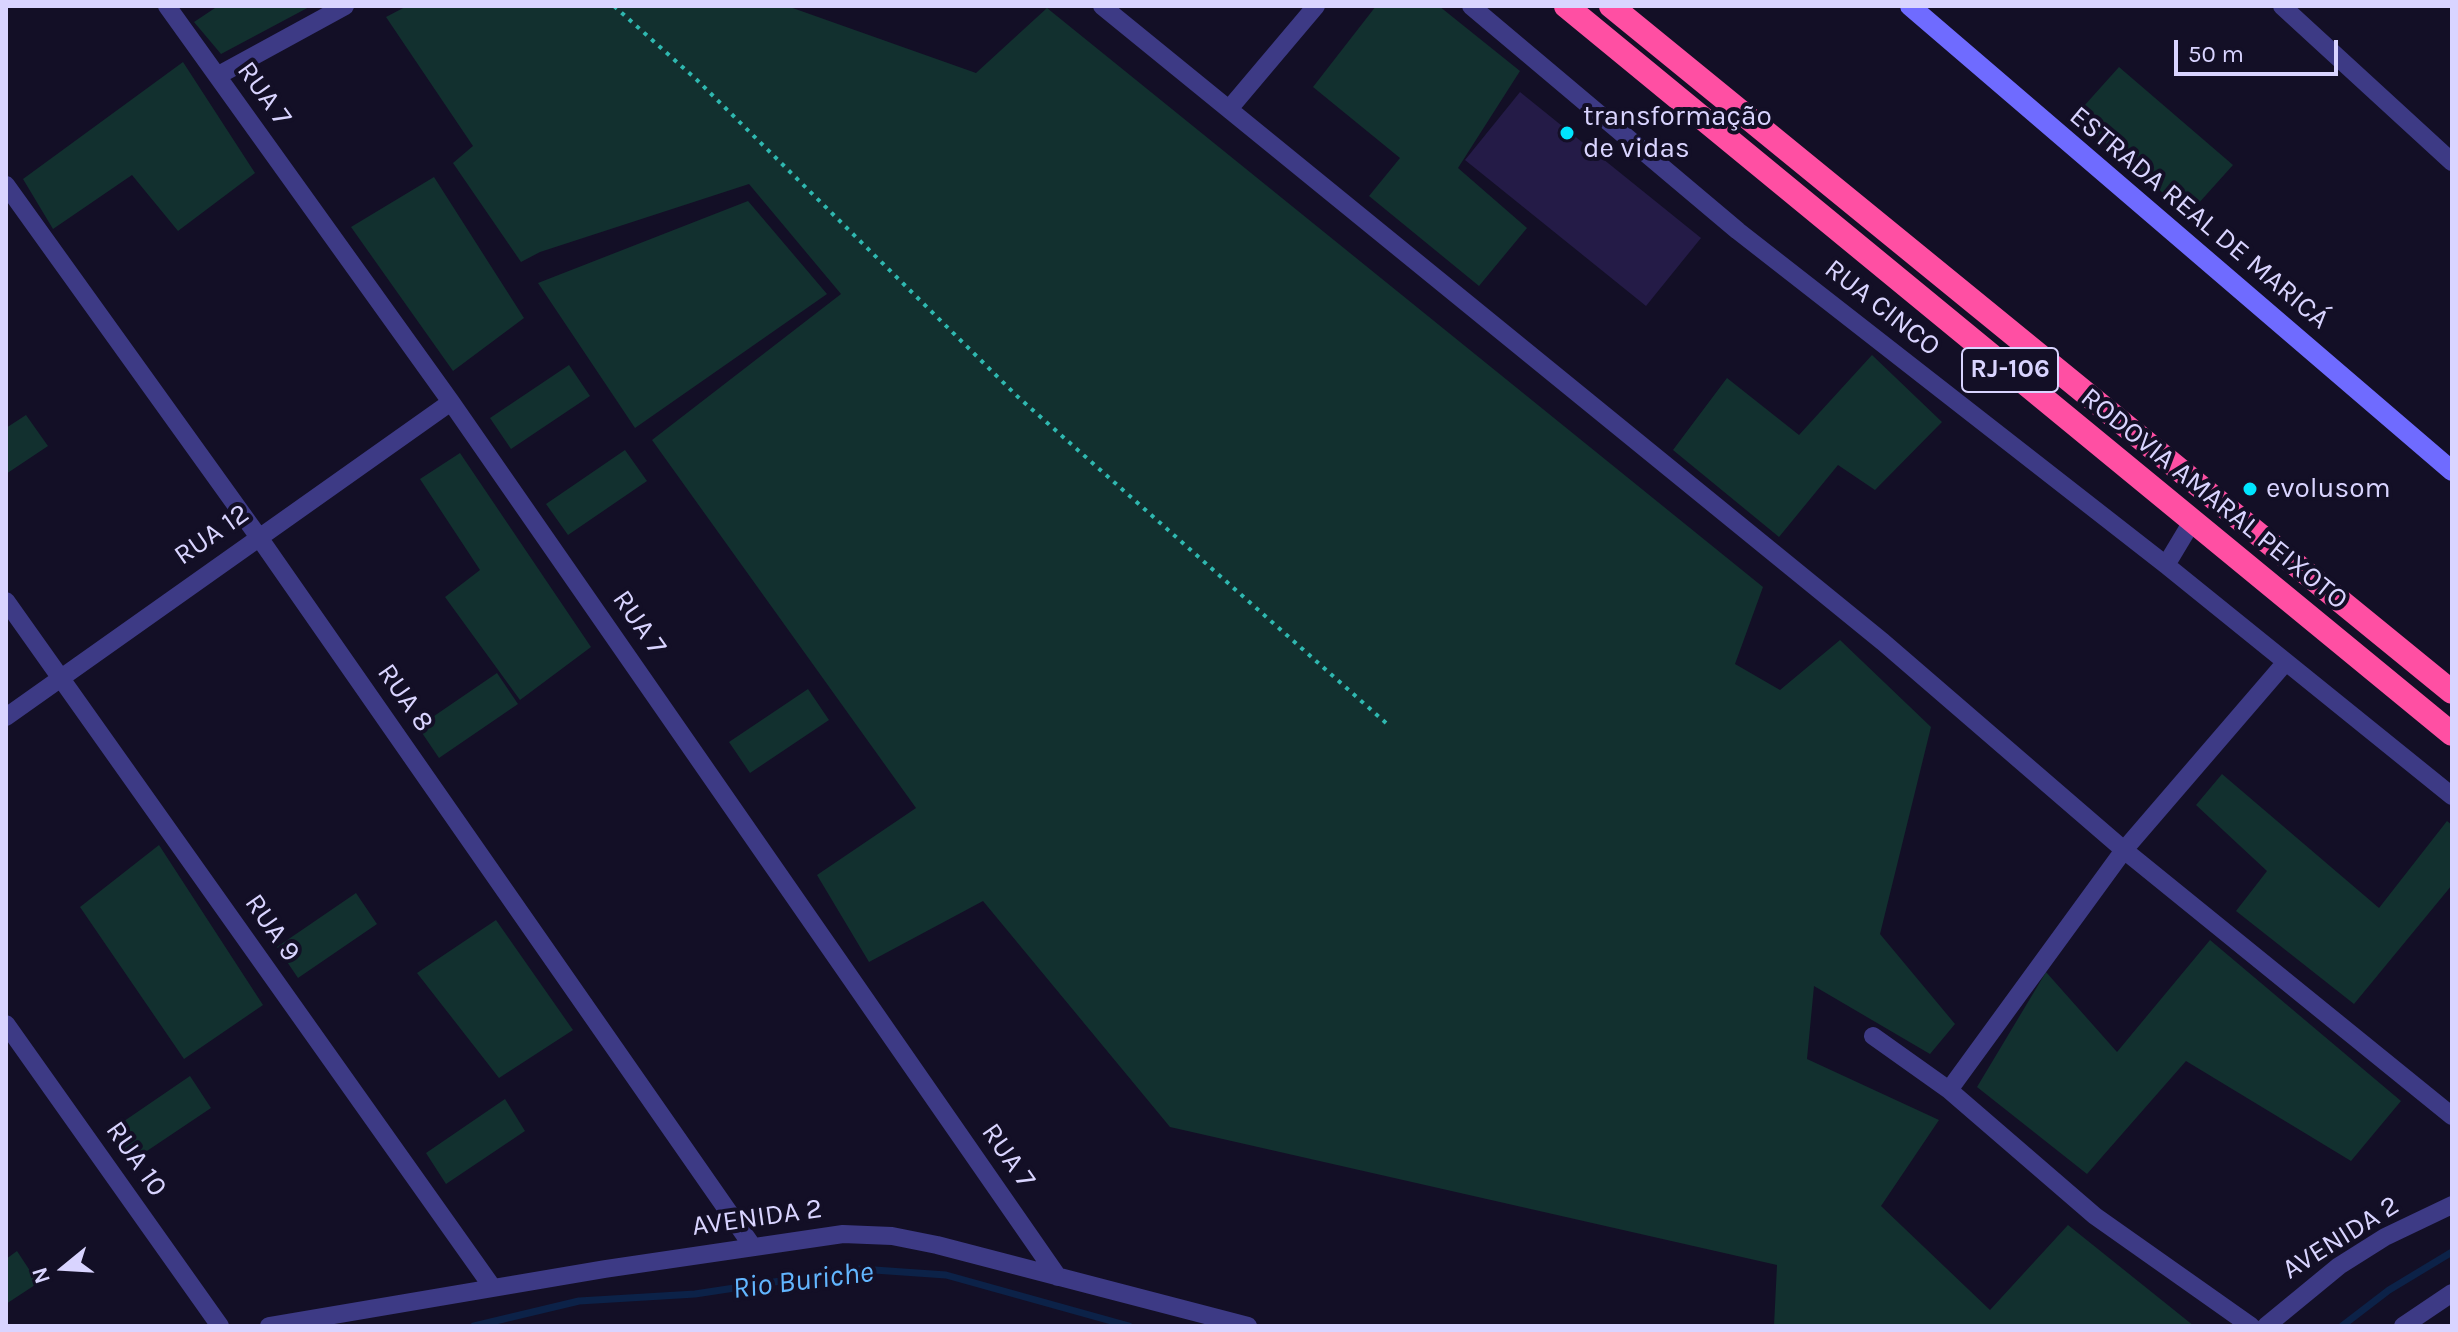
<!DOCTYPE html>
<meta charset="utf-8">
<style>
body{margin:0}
#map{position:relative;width:2458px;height:1332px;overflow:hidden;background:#130f26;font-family:Karla,sans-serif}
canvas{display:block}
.frame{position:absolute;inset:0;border:8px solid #d9d4ff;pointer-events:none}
.north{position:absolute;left:24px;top:1228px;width:80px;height:80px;-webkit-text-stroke:6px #130f26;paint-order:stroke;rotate:252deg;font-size:22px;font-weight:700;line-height:32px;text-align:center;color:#d9d4ff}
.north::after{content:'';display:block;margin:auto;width:28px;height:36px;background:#d9d4ff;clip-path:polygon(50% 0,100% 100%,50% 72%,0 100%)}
.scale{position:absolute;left:2174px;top:40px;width:164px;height:36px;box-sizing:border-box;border:4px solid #d9d4ff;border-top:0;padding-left:10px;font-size:24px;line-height:28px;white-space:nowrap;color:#d9d4ff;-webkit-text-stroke:6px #130f26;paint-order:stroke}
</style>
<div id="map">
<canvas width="2458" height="1332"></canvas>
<div class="frame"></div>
<div class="north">N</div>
<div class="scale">50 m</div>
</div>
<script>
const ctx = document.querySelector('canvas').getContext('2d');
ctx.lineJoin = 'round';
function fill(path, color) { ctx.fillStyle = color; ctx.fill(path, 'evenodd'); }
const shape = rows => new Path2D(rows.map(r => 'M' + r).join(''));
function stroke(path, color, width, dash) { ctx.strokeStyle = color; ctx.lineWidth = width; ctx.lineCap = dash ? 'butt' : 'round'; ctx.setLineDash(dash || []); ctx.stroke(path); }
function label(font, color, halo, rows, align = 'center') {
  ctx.font = font + ' Karla,sans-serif'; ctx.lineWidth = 8; ctx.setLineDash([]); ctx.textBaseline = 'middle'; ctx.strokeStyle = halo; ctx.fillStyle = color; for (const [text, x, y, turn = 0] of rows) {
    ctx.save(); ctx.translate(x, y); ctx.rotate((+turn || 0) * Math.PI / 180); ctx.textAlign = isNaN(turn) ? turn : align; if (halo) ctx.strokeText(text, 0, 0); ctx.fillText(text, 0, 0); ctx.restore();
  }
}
fill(shape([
 [218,6,311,6,221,54,194,22],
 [407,6,787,6,976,73,1047,8,1763,587,1735,664,1780,690,1840,640,1931,727,1880,934,1955,1024,1930,1054,1814,986,1807,1059,1939,1120,1881,1206,1990,1310,2068,1225,2194,1326,1774,1326,1777,1265,1170,1127,983,901,869,962,817,875,916,808,652,440,841,294,749,184,540,252,521,262,453,163,473,146,386,17],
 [1376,6,1439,6,1520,71,1458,168,1527,228,1479,286,1369,196,1400,158,1313,87],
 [183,62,255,173,178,231,132,175,53,229,23,179],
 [2119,67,2233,165,2188,215,2075,116],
 [434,177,524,318,453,371,351,227],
 [748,201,827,294,635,428,538,283],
 [1872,355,1942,422,1875,490,1838,465,1779,537,1673,450,1727,378,1799,435],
 [569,365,590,396,511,449,490,418],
 [26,415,48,446,6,474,6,428],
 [625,450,647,481,568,535,546,504],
 [460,453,591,647,520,700,445,597,480,570,420,479],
 [497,673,518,704,439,758,418,727],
 [808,689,829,720,750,773,729,742],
 [2222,774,2379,908,2447,821,2452,825,2452,885,2354,1004,2236,911,2267,871,2196,805],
 [159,845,263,1005,184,1059,80,907],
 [356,893,377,924,298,978,277,947],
 [496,920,573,1030,499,1078,417,973],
 [2210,940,2401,1101,2351,1161,2186,1061,2087,1174,1977,1087,2046,972,2117,1052],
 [190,1076,211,1108,132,1161,111,1130],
 [505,1099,525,1131,446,1184,426,1153],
 [17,1251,38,1283,6,1304,6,1259]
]), '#12302f');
stroke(shape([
 [474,1326,579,1301,695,1294,860,1269,946,1275,1129,1326],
 [2342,1326,2389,1290,2452,1252]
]), '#0c2248', 7);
fill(shape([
 [1520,92,1701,238,1646,306,1465,160]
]), '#241b47');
stroke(shape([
 [614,6,697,80,1018,397,1386,723]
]), '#2fb8b0', 4, [4, 6]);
stroke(shape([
 [167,6,451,402,1058,1277],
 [1102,6,1883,642,2124,850,2452,1116],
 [1471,6,1738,231,2166,565,2452,796],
 [2282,6,2452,162],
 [217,76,345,6],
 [1229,109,1316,6],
 [6,185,258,536,753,1247],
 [2166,565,2193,520],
 [6,601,493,1288],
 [6,717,451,402],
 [6,1024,220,1326],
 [1873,1036,1949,1090,2095,1216,2251,1326],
 [1949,1090,2124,850,2285,663],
 [269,1326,605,1269,843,1234,892,1236,937,1245,1248,1326],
 [2266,1326,2339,1266,2385,1237,2452,1205],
 [2403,1326,2452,1293]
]), '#3d3a85', 18);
stroke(shape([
 [1910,6,2452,471]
]), '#6f6bff', 20);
stroke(shape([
 [1566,6,2452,734],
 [1611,6,2452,692]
]), '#ff4fa3', 24);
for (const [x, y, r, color] of [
 [1567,133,8,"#00e5ff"],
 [2250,489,8,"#00e5ff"]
]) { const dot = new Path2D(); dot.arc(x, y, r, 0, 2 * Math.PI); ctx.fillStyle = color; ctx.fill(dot); stroke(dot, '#130f26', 3); }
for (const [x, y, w] of [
 [2010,370,96]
]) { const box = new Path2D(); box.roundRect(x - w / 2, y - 22, w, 44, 6); ctx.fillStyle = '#130f26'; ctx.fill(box); stroke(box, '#d9d4ff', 2); }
label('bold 26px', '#d9d4ff', null, [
 ["RJ-106",2010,370]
]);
label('28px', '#d9d4ff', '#130f26', [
 ["RUA 7",264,94,54],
 ["ESTRADA REAL DE MARICÁ",2199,218,40],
 ["RUA CINCO",1882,308,38],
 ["RODOVIA AMARAL PEIXOTO",2214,499,39],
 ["RUA 12",212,535,-35],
 ["RUA 7",639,623,55],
 ["RUA 8",405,698,55],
 ["RUA 9",272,928,55],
 ["RUA 7",1008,1156,55],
 ["RUA 10",136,1159,55],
 ["AVENIDA 2",757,1218,-8],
 ["AVENIDA 2",2341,1238,-32]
]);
label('28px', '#d9d4ff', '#130f26', [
 ["transformação",1583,117],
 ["de vidas",1583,149],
 ["evolusom",2266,489]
], 'left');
label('italic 30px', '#62b6ff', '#130f26', [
 ["Rio Buriche",803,1281,-7]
]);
</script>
